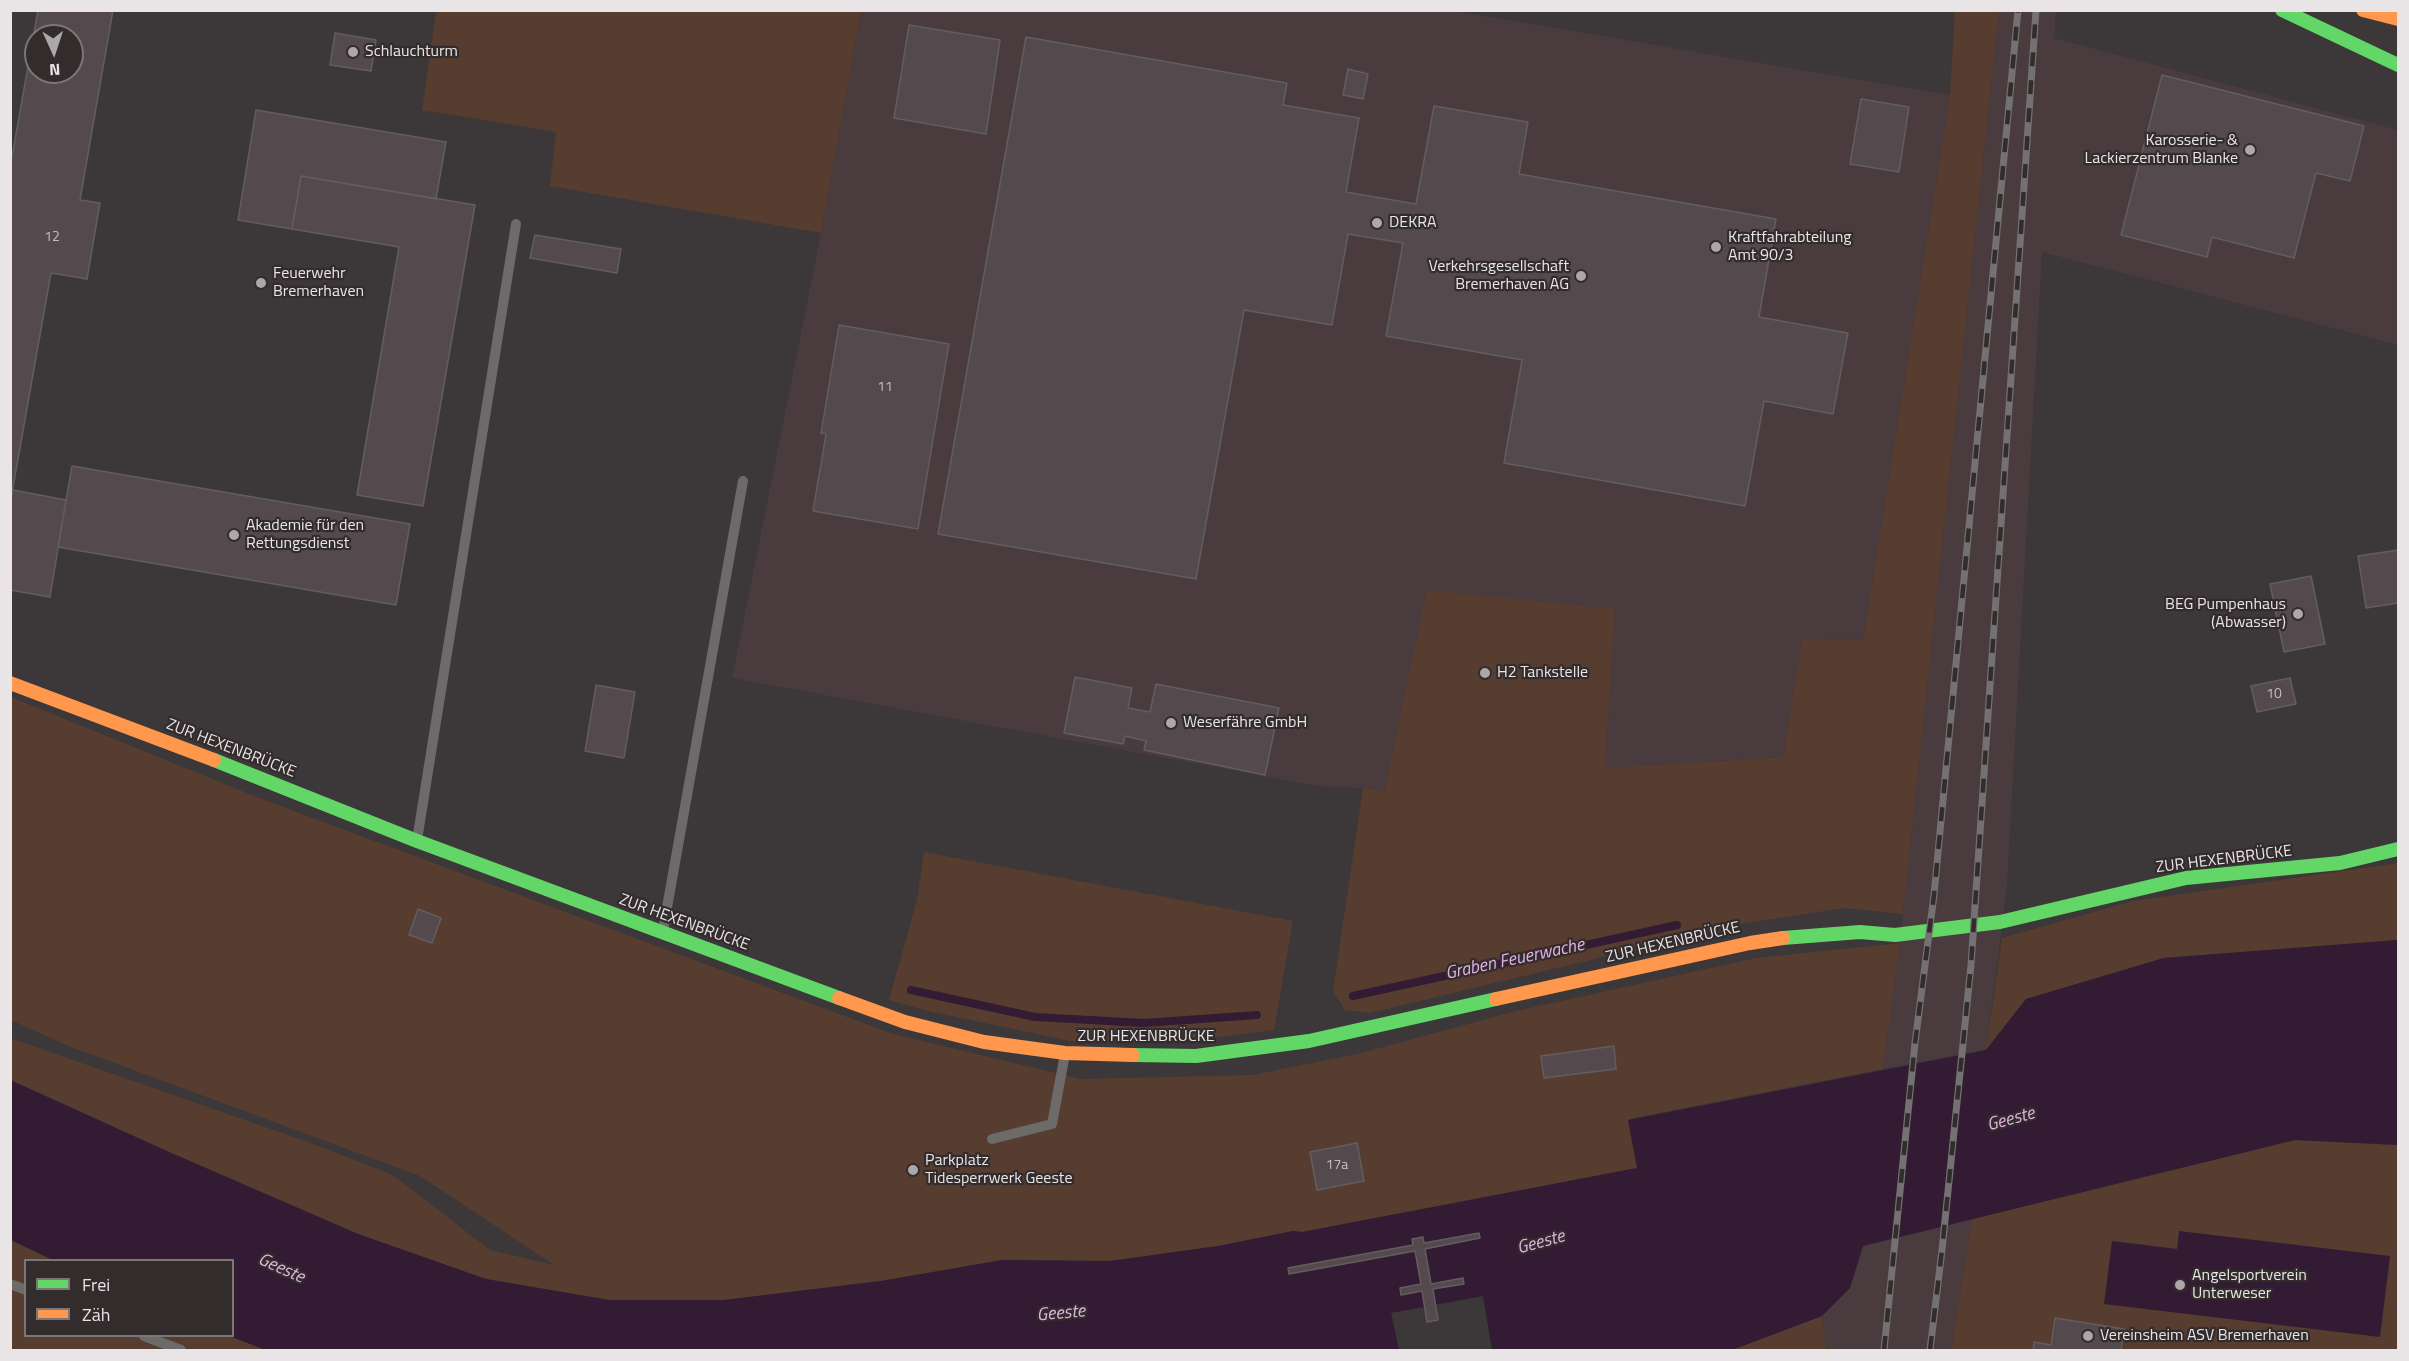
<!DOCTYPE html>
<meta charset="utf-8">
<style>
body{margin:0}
#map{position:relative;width:2409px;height:1361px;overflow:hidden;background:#3c3738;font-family:"Titillium Web",sans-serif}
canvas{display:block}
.frame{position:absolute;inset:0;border:12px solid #e9e4e5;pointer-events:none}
.legend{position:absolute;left:24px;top:1259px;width:210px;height:78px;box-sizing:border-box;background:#332c2d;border:2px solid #7c7677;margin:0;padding:8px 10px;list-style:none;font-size:18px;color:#e9e4e5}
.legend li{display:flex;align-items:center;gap:12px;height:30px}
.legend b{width:30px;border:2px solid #7c7677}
.north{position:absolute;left:24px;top:24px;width:60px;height:60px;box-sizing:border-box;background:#332c2d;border:2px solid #7c7677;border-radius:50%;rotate:177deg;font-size:16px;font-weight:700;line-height:24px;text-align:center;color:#e9e4e5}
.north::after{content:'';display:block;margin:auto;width:21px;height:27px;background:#aca7a8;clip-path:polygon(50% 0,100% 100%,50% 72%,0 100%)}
</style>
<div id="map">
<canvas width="2409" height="1361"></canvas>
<div class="frame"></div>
<ul class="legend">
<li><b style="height:8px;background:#63d668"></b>Frei</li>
<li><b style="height:8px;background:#ff974d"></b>Zäh</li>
</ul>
<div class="north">N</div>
</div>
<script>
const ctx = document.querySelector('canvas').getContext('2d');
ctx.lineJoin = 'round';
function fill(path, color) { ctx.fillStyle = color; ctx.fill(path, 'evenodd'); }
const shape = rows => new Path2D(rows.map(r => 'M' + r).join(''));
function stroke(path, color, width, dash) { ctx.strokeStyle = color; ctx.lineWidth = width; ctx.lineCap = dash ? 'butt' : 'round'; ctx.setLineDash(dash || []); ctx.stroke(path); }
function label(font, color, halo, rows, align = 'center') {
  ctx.font = font + ' "Titillium Web",sans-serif'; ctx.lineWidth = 4.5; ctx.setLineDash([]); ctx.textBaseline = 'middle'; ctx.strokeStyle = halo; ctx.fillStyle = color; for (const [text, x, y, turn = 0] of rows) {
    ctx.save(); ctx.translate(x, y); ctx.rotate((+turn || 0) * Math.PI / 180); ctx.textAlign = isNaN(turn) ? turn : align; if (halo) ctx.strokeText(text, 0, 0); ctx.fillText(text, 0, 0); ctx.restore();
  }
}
fill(shape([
 [861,11,1455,11,1950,95,1863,640,1802,639,1783,757,1605,768,1615,609,1428,591,1384,792,1363,788,1318,786,732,678,821,233],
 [1999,11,2056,11,2054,38,2398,130,2398,345,2042,252,2007,886,1986,1050,1883,1069,1903,914],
 [1972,1219,1951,1350,1827,1350,1822,1316,1850,1288,1862,1246]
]), '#493b3e');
fill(shape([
 [436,11,861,11,821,233,550,186,556,132,422,110],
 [1955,11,1999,11,1903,914,1844,908,1740,924,1370,1013,1345,1010,1333,991,1363,788,1384,792,1427,590,1615,609,1605,768,1783,757,1802,639,1863,640,1950,95],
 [11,697,259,798,893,1034,1081,1079,1253,1075,1361,1053,1516,1011,1756,958,1900,943,1883,1069,1629,1119,1638,1168,1302,1232,1293,1231,1218,1246,1110,1261,1002,1260,881,1281,724,1300,609,1300,486,1279,358,1234,169,1152,11,1080,10,1038,308,1142,393,1175,490,1250,554,1265,420,1176,66,1045,11,1020],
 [924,852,1293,921,1274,1030,1179,1042,1070,1041,928,1011,889,1000,917,900],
 [2398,863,2398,940,2164,958,2026,999,1986,1050,2002,938,2133,901],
 [2295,1140,2398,1145,2398,1350,1951,1350,1972,1219],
 [10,1240,53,1260,26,1260,26,1336,229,1336,266,1350,11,1350],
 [1822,1316,1827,1350,1732,1350]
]), '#563d30');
fill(shape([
 [2398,940,2398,1145,2295,1140,1863,1246,1850,1288,1822,1316,1732,1350,1492,1350,1483,1296,1391,1313,1399,1350,266,1350,229,1336,232,1336,232,1260,53,1260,11,1240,10,1080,169,1152,358,1234,486,1279,609,1300,724,1300,881,1281,1002,1260,1110,1261,1218,1246,1293,1231,1302,1232,1637,1168,1628,1120,1986,1050,2026,999,2164,958],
 [1479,1233,1480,1238,1289,1273,1288,1267],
 [2179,1231,2390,1256,2380,1337,2104,1304,2112,1241,2177,1249]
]), '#331b33');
stroke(shape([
 [911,990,1035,1017,1144,1023,1257,1015],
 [1353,996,1677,925]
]), '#331b33', 8);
const building = shape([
 [38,10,113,10,80,200,100,203,87,279,51,273,10,504,10,168,38,10],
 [36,36,72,36,72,72,36,72,36,36],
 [909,25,1000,40,986,134,894,118,909,25],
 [335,33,376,40,371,71,330,65,335,33],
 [1026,37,1287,83,1283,105,1359,118,1346,192,1416,204,1434,106,1528,122,1519,174,1776,219,1759,317,1848,333,1833,414,1764,401,1745,506,1504,463,1522,360,1386,336,1403,243,1348,234,1332,325,1244,310,1196,579,938,534,1026,37],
 [1348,69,1368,74,1363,99,1343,95,1348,69],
 [2162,75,2364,126,2350,181,2316,173,2294,258,2212,237,2207,257,2121,235,2162,75],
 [1861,99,1909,107,1899,172,1850,164,1861,99],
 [256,110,446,142,436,199,301,176,292,229,238,220,256,110],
 [301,176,475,205,423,506,357,495,399,247,292,229,301,176],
 [535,235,621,249,617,273,530,258,535,235],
 [839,325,949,344,918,529,813,511,826,434,821,433,839,325],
 [72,466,410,524,396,605,58,547,72,466],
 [13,490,66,500,50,597,10,590,10,504,13,490],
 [2398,550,2398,603,2366,608,2358,556,2398,550],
 [2311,576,2325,644,2284,652,2270,584,2311,576],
 [1075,677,1132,688,1128,708,1150,712,1156,684,1279,708,1265,775,1144,750,1146,741,1125,736,1123,744,1064,733,1075,677],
 [2290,678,2296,704,2257,712,2251,686,2290,678],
 [596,685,635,692,624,758,585,751,596,685],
 [418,909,441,918,432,943,409,935,418,909],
 [1614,1046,1616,1069,1544,1078,1541,1056,1614,1046],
 [1357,1143,1364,1181,1317,1190,1310,1152,1357,1143],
 [1479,1233,1480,1238,1425,1249,1431,1284,1463,1278,1464,1284,1433,1289,1438,1320,1427,1322,1422,1291,1401,1295,1400,1288,1421,1284,1415,1251,1289,1274,1288,1268,1413,1245,1412,1239,1423,1237,1424,1243,1479,1233],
 [2055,1318,2124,1329,2121,1350,2033,1350,2034,1342,2051,1345,2055,1318]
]);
fill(building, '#544a4e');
stroke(building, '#625e5f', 1.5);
stroke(shape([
 [417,840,516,224],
 [663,930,743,481],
 [992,1139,1052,1124,1065,1054],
 [10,1284,26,1290],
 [144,1336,181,1350]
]), '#6c6b6a', 10);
stroke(shape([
 [2282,10,2398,65],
 [214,760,417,841,839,998],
 [1783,938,1860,932,1895,935,2000,922,2186,878,2340,863,2398,849],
 [1133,1055,1196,1056,1309,1041,1496,999]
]), '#63d668', 14);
stroke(shape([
 [2363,10,2398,19],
 [10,683,214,760],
 [839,998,905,1022,984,1042,1065,1053,1133,1055],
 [1496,999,1750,943,1783,938]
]), '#ff974d', 14);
const rail = shape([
 [1884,1350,1915,1043,1934,895,2018,10],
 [1930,1350,1942,1250,1971,965,2036,10]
]);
stroke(rail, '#737171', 7);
stroke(rail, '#332c2d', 4.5, [14]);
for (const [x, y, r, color] of [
 [353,52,6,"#aca7a8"],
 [2250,150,6,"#aca7a8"],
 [1377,223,6,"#aca7a8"],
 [1716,247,6,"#aca7a8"],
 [1581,276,6,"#aca7a8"],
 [261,283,6,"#aca7a8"],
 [234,535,6,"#aca7a8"],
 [2298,614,6,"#aca7a8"],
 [1485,673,6,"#aca7a8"],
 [1171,723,6,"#aca7a8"],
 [913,1170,6,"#aca7a8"],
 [2180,1285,6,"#aca7a8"],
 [2088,1336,6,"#aca7a8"]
]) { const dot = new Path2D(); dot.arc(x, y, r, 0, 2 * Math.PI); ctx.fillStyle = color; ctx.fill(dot); stroke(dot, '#332c2d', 2); }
label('14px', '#c4bebf', null, [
 ["12",52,238],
 ["11",885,388],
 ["10",2274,695],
 ["17a",1337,1166]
]);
label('16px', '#e9e4e5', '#332c2d', [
 ["Schlauchturm",365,52],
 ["Karosserie- &",2238,141,"right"],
 ["Lackierzentrum Blanke",2238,159,"right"],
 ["DEKRA",1389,223],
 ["Kraftfahrabteilung",1728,238],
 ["Amt 90/3",1728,256],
 ["Verkehrsgesellschaft",1569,267,"right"],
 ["Bremerhaven AG",1569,285,"right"],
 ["Feuerwehr",273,274],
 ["Bremerhaven",273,292],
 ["Akademie für den",246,526],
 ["Rettungsdienst",246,544],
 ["BEG Pumpenhaus",2286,605,"right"],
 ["(Abwasser)",2286,623,"right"],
 ["H2 Tankstelle",1497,673],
 ["Weserfähre GmbH",1183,723],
 ["Parkplatz",925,1161],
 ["Tidesperrwerk Geeste",925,1179],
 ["Angelsportverein",2192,1276],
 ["Unterweser",2192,1294],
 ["Vereinsheim ASV Bremerhaven",2100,1336]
], 'left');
label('16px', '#e9e4e5', '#332c2d', [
 ["ZUR HEXENBRÜCKE",231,749,21],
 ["ZUR HEXENBRÜCKE",2224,860,-7],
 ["ZUR HEXENBRÜCKE",684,923,20],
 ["ZUR HEXENBRÜCKE",1673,943,-13],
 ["ZUR HEXENBRÜCKE",1146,1037]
]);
label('italic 18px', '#e2b0e3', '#332c2d', [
 ["Graben Feuerwache",1515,960,-12],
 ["Geeste",2011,1120,-15],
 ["Geeste",1541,1243,-15],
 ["Geeste",281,1269,24],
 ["Geeste",1061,1314,-5]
]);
</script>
